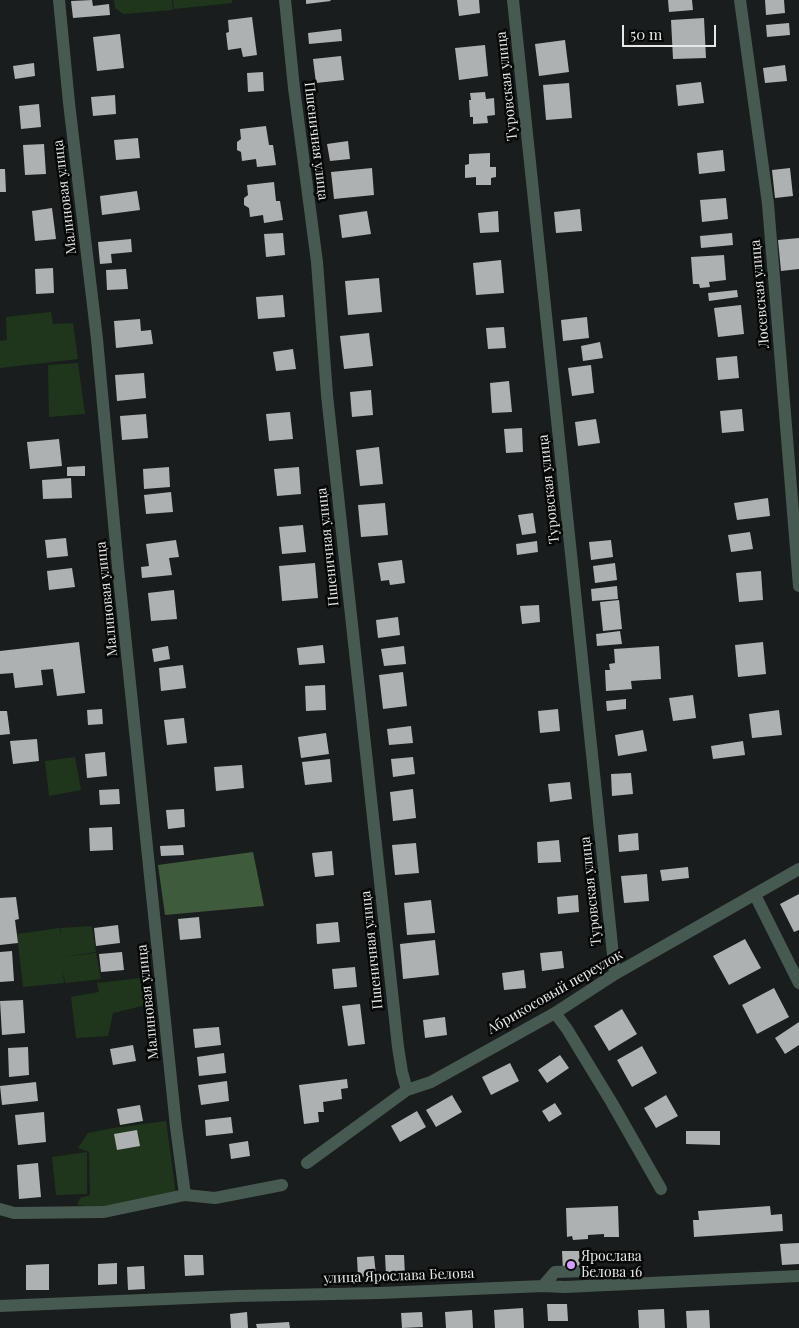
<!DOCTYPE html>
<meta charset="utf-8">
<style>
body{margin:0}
#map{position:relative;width:799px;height:1328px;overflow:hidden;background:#1a1d1d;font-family:"Playfair Display",serif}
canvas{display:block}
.scale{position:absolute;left:622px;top:25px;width:94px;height:22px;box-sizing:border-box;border:2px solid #e6e8e8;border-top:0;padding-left:6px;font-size:15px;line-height:18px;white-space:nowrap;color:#e6e8e8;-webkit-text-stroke:4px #060707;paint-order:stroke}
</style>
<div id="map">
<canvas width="799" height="1328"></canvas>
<div class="scale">50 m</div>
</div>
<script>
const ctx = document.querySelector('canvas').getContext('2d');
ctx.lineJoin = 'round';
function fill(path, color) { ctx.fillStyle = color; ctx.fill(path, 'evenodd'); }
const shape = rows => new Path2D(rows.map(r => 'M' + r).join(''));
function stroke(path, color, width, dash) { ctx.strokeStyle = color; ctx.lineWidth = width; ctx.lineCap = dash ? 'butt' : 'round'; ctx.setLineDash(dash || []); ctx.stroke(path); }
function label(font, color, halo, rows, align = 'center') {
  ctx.font = font + ' "Playfair Display",serif'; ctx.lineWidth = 5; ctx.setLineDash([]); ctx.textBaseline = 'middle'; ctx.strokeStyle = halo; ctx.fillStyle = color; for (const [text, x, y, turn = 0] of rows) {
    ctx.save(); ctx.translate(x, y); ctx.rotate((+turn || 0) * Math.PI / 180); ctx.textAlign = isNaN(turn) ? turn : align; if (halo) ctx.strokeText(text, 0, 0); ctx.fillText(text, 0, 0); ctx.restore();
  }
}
fill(shape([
 [114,0,172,0,173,10,123,14,115,8],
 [173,0,232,0,232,3,174,9],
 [51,312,53,324,73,323,78,359,0,368,0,341,7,340,6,317],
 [78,363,85,414,49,417,48,365],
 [75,757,81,790,49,796,45,761],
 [92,926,96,952,62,957,96,953,101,979,65,983,63,971,64,983,23,987,17,934,60,928,60,936,61,928],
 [142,978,146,1005,113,1013,108,1036,76,1038,71,997,99,992,97,983],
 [166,1121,176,1194,103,1208,77,1205,80,1198,90,1195,89,1152,78,1148,88,1133,113,1128],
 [87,1152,87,1194,56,1195,52,1157]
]), '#1f361c');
fill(shape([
 [253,852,264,906,165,915,158,865]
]), '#3e5b3b');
fill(shape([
 [92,0,93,6,109,4,110,15,73,18,71,1],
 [306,0,330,0,331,1,306,4],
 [457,0,479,0,480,13,459,16],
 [668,0,692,0,693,10,669,12],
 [765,0,784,0,785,13,766,15],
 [252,17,257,55,243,57,241,48,228,50,226,33,229,32,228,20],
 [704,18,706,58,673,59,671,20],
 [789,23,790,35,767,37,766,25],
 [341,29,342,41,309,44,308,33],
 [120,34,124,68,97,71,93,37],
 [565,40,569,72,539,76,535,44],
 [485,45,488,76,459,80,455,48],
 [341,56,344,80,316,83,313,59],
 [34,63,35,76,15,79,13,66],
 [785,65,787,81,765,83,763,68],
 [263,72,264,91,248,92,247,73],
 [701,82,704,103,678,106,676,85],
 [569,83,572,118,546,120,543,85],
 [485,92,486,99,494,98,495,115,487,116,488,123,473,124,473,117,470,117,469,100,471,100,470,93],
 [115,95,116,114,93,116,91,97],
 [39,104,41,127,21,129,19,106],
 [266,126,269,145,273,145,276,165,257,167,256,159,242,161,241,152,237,150,237,142,241,139,240,129],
 [138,138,140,158,116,160,114,140],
 [348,141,350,159,330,161,327,144],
 [44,144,46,174,25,175,23,145],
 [723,150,725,171,699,174,697,153],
 [490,153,490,167,496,167,496,177,491,178,491,185,476,185,476,177,465,178,465,165,469,164,469,154],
 [372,168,374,195,334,199,331,172],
 [790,168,793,196,775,198,772,170],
 [0,169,5,169,6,192,0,192],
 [274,182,276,201,280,201,283,220,264,223,263,215,250,217,249,208,244,205,244,198,248,195,247,185],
 [137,191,140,210,102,215,100,196],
 [726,198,728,219,702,222,700,200],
 [52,208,56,239,35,241,32,211],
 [580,209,582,231,556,233,554,212],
 [367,211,371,234,342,238,339,215],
 [498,211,499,232,480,233,478,213],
 [283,233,285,255,266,257,264,234],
 [732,233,733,245,701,248,700,236],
 [799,238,799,269,781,271,778,240],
 [131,239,132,252,111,254,112,263,100,264,98,242],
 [724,255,726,280,709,282,710,287,700,288,699,284,693,284,691,257],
 [501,260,504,293,476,295,473,263],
 [53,268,54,293,36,294,35,269],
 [126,269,128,289,107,290,106,270],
 [379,278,382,312,348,315,345,281],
 [737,290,738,297,709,301,708,293],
 [283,295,285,317,258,319,256,297],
 [741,305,744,334,718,337,714,308],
 [587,317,589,338,563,341,561,320],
 [140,319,141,331,151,330,153,344,116,348,114,321],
 [504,327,506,348,488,349,486,328],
 [369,333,373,366,344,369,340,336],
 [600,342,603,358,583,361,581,346],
 [293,349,296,369,276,371,273,352],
 [737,356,739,378,718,380,716,358],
 [591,365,594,393,572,396,568,368],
 [144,373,146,398,117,401,115,375],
 [509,381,512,412,492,413,490,383],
 [371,390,373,415,352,417,350,392],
 [742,409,744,431,722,433,720,411],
 [290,412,293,439,269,441,266,414],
 [146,414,148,438,122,440,120,416],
 [596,419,600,443,578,446,575,422],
 [522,428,523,452,506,453,504,429],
 [59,439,62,466,30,469,27,442],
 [379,447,383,484,360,486,356,450],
 [85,466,85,476,67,476,67,467],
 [169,467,170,487,144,489,143,469],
 [299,467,301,494,277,496,274,469],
 [71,478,72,498,43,499,42,480],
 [171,492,173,512,146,514,144,495],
 [768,498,770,516,737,520,734,503],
 [385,503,388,535,361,537,358,505],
 [533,513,536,533,522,535,518,515],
 [303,525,306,552,282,554,279,527],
 [750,532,753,549,731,552,728,535],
 [66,538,68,556,47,558,45,540],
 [176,540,179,557,169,558,172,575,142,578,141,567,149,566,146,544],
 [611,540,613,557,591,560,589,542],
 [537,541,538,552,517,555,516,544],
 [402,560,405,583,390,585,389,580,381,581,378,563],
 [315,563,318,598,282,601,279,566],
 [615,563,617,580,595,583,593,566],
 [72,568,75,587,49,590,47,571],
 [761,571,763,600,739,602,736,573],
 [617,586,618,599,592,601,591,589],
 [174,590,177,619,151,621,148,593],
 [619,600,622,629,603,631,600,602],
 [539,605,540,622,522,624,520,606],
 [398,617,400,635,378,638,376,620],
 [620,631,622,644,597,646,596,634],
 [79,642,85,693,57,696,53,669,41,670,43,685,15,688,13,673,0,674,0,651],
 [763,642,766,674,738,677,735,645],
 [323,645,325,663,299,665,297,648],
 [168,646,170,659,154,662,152,649],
 [404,646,406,664,384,666,381,649],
 [659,646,661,679,631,681,632,689,606,691,605,670,610,670,609,664,615,663,614,649],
 [183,665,186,688,161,691,159,668],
 [403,672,407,706,383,709,379,675],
 [325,685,326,710,306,711,305,686],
 [693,695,696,718,673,721,669,698],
 [626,699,626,709,607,711,606,701],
 [102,709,103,724,88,725,87,710],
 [558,709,560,731,540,733,538,711],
 [779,710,782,735,752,738,749,714],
 [0,711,7,711,10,734,0,735],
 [184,718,187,743,167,745,164,720],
 [411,726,413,743,389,745,387,729],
 [643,730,647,751,618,756,615,735],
 [326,733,329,754,301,758,298,737],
 [37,739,39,761,13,764,10,741],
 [743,741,745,755,713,759,711,746],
 [105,752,107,776,87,778,85,754],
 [413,757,415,774,393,777,391,759],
 [330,759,332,782,305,785,302,762],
 [242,765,244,788,216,791,214,767],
 [631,773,633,794,612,796,611,774],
 [570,782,572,799,550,802,548,784],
 [119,789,120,804,100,805,99,790],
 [413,789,416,818,393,821,390,792],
 [184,809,185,827,168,829,166,810],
 [112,827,113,850,90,851,89,828],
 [638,833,639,850,619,852,618,835],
 [559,840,561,862,538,863,537,842],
 [416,843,419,873,395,875,392,845],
 [183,845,184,855,161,856,160,846],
 [332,851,334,875,315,877,312,853],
 [688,867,689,878,662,881,660,870],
 [647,874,649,901,624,903,621,876],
 [799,894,799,930,794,932,780,904],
 [578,895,579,912,558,914,557,897],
 [16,897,19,919,15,920,18,943,0,945,0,898],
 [431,900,435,933,407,935,404,903],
 [199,917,201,938,180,940,178,919],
 [338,922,340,942,317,944,316,924],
 [118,925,120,943,96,946,94,928],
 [745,939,761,968,729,985,713,956],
 [435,940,439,975,403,979,400,944],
 [12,951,14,981,0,982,0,952],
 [562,951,564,968,542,971,540,953],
 [122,952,124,970,101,972,99,954],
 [355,967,357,987,334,989,332,969],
 [524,970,526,988,504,990,502,973],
 [774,988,789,1017,757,1034,742,1005],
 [23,1000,25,1033,2,1035,0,1001],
 [360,1004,365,1044,348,1046,342,1006],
 [622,1009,637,1034,609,1051,594,1026],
 [445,1017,447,1035,425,1038,423,1020],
 [799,1022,799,1045,785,1054,775,1038],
 [219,1027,221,1045,195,1048,193,1029],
 [133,1045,136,1061,113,1065,110,1049],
 [642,1046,657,1073,632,1087,617,1060],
 [28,1047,29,1075,9,1077,8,1048],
 [224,1053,226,1073,199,1076,197,1057],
 [560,1055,569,1068,547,1083,538,1070],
 [510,1063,519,1081,491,1095,482,1077],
 [347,1079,348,1088,341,1089,342,1099,323,1102,324,1112,318,1112,319,1122,304,1124,299,1085],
 [227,1081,229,1101,201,1105,198,1085],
 [36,1082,38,1101,2,1105,0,1086],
 [452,1095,462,1112,436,1127,426,1110],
 [666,1095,678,1116,656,1128,644,1108],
 [555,1103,562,1114,549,1122,542,1111],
 [140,1105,143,1121,120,1125,117,1109],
 [417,1111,426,1127,400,1142,391,1126],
 [44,1112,46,1142,18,1145,15,1115],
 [231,1117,233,1133,206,1136,205,1120],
 [137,1130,140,1146,117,1150,114,1134],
 [686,1131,720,1131,720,1145,686,1144],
 [248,1141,250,1156,231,1159,229,1144],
 [38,1163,41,1197,19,1199,17,1165],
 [618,1206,619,1237,604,1237,604,1234,588,1235,588,1239,573,1240,572,1236,567,1237,566,1208],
 [770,1206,771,1215,782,1214,783,1231,694,1237,693,1220,699,1220,698,1211],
 [799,1243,799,1264,782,1265,780,1244],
 [562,1251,579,1251,580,1270,563,1271],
 [184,1255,203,1255,204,1275,185,1276],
 [385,1255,404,1255,405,1275,386,1275],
 [374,1256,376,1275,358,1277,357,1257],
 [117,1263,117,1284,98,1285,98,1264],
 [49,1264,49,1290,26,1290,26,1265],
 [144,1266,145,1289,128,1290,127,1267],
 [547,1304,567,1304,568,1321,548,1321],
 [523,1308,524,1328,495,1328,494,1310],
 [664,1309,665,1328,639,1328,638,1310],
 [472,1310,473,1328,446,1328,445,1312],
 [709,1310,710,1328,687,1328,686,1311],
 [247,1312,248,1328,231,1328,230,1314],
 [422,1312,423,1327,402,1328,401,1313],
 [289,1322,290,1328,257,1328,256,1324]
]), '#aeb1b2');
stroke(shape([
 [59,0,69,103,97,339,118,567,176,1127,185,1195],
 [285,0,294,88,317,262,327,395,398,1047,402,1072,407,1090],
 [513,0,615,974],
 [740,0,768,204,799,586],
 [755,895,799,983],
 [555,1013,567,1029,612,1103,661,1189],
 [307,1163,407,1090,431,1082,555,1013,615,974,799,869],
 [0,1209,14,1213,104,1212,185,1195,215,1198,282,1185],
 [543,1286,555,1272,588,1271],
 [0,1306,237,1296,380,1293,543,1286,565,1287,799,1276]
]), '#475a51', 12);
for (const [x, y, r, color] of [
 [571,1265,5,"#d29dfd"]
]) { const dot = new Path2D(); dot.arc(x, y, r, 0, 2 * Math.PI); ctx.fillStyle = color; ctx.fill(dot); stroke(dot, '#060707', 2); }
label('14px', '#e6e8e8', '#060707', [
 ["Туровская улица",507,86,-96],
 ["Пшеничная улица",316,141,83],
 ["Малиновая улица",65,197,-97],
 ["Лосевская улица",760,294,-95],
 ["Туровская улица",549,489,-96],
 ["Пшеничная улица",328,547,-96],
 ["Малиновая улица",107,599,-96],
 ["Туровская улица",591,891,-96],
 ["Пшеничная улица",372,950,-96],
 ["Абрикосовый переулок",555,992,-30],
 ["Малиновая улица",148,1002,-96],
 ["улица Ярослава Белова",399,1276,-2]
]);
label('14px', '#e6e8e8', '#060707', [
 ["Ярослава",581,1257],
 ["Белова 16",581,1273]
], 'left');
</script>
